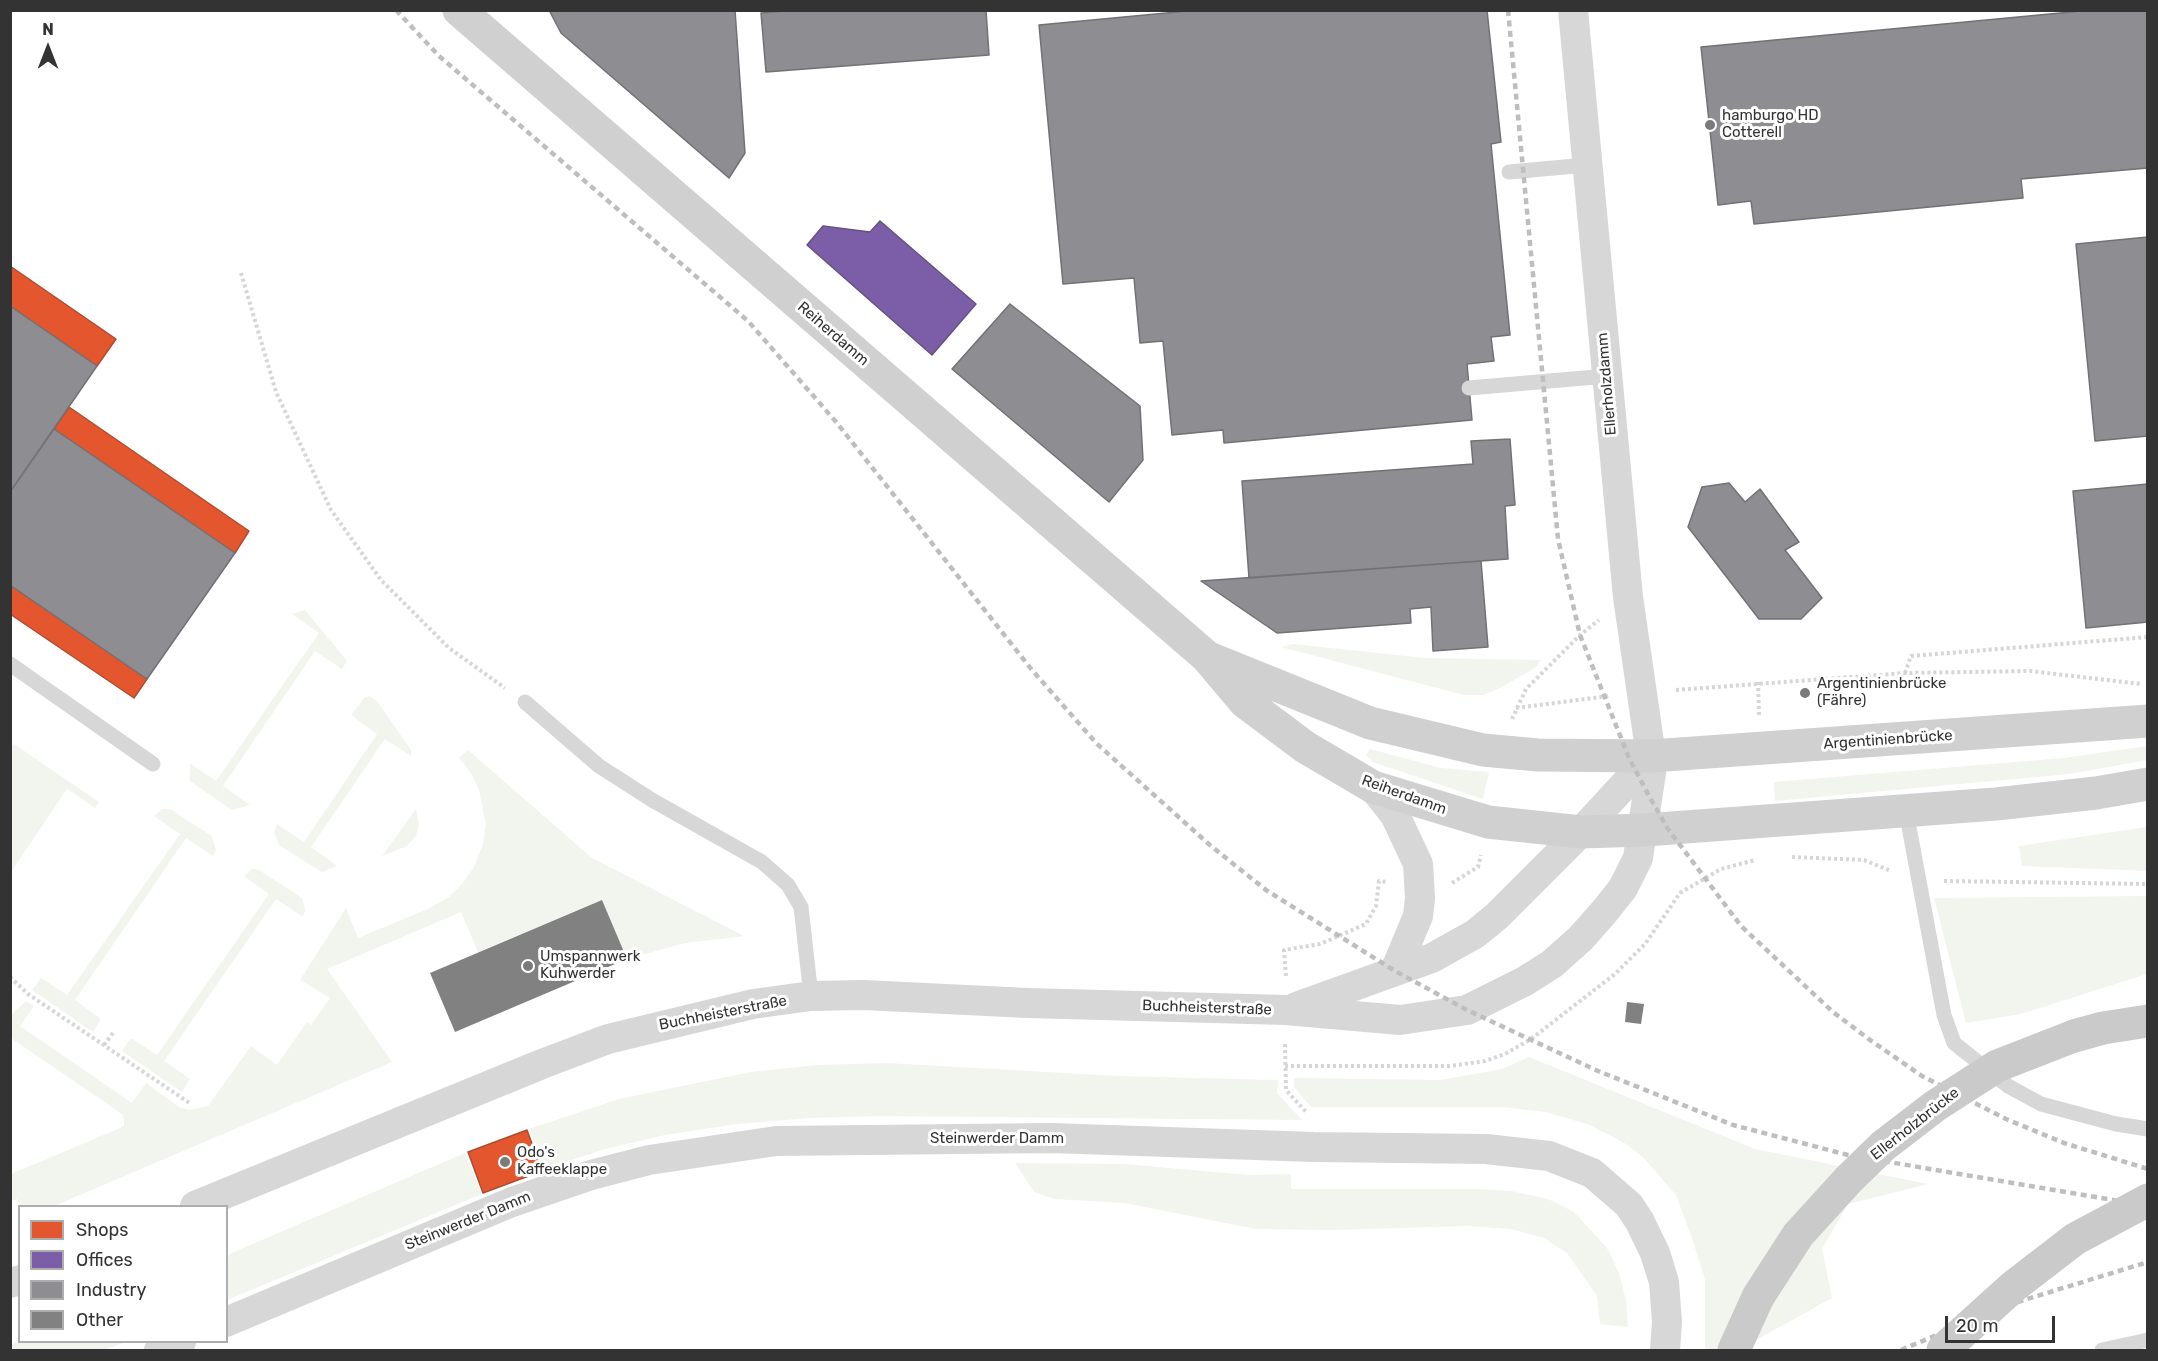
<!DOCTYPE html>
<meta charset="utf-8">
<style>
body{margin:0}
#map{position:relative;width:2158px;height:1361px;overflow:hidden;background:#fff;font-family:Rubik,sans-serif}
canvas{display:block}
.frame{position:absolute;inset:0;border:12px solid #333;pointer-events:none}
.legend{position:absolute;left:18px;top:1205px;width:210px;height:138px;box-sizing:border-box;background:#fff;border:2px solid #adadad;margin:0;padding:8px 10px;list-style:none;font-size:18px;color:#333}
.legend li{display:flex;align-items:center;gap:12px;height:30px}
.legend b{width:30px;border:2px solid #adadad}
.north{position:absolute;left:18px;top:18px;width:60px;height:60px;-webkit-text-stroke:4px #fff;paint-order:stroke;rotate:0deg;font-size:16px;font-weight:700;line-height:24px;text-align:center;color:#333}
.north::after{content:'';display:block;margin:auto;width:21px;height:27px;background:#333;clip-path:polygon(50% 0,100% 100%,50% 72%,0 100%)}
.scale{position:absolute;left:1945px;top:1316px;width:110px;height:27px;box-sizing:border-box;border:3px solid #333;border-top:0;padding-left:8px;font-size:18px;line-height:21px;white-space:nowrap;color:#333;-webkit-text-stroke:4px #fff;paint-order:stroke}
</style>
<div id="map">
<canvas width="2158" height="1361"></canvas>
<div class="frame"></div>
<ul class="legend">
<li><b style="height:16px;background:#e4572e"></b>Shops</li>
<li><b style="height:16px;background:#7b5ea7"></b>Offices</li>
<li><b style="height:16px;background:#8d8d92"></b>Industry</li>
<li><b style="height:16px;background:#818181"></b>Other</li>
</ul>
<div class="north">N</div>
<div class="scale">20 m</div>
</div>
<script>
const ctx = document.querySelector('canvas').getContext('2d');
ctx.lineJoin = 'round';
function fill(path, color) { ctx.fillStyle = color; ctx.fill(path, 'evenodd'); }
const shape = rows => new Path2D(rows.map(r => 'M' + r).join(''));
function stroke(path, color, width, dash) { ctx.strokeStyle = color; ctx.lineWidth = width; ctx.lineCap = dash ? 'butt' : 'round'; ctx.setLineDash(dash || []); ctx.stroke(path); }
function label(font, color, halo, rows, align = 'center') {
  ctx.font = font + ' Rubik,sans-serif'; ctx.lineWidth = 6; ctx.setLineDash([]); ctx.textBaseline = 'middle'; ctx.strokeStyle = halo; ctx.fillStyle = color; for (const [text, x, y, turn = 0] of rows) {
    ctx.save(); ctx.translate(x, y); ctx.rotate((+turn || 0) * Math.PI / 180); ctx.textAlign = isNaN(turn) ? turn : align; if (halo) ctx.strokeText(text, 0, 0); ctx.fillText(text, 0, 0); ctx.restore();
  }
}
fill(shape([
 [305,610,347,661,342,669,315,651,223,786,250,805,232,810,190,781,190,763,216,781,319,633,292,614],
 [1293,644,1425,658,1541,660,1535,668,1500,688,1483,695,1464,695,1281,647],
 [370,696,377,701,411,750,411,756,385,739,311,847,337,866,322,872,280,846,274,833,277,824,304,842,377,734,351,715,364,698],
 [14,744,99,802,95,808,67,789,11,872,10,749],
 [2147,746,2147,760,2069,774,1775,801,1774,782,2064,758],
 [1370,749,1441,768,1489,772,1483,799,1373,762,1366,755],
 [468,750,592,858,744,936,685,943,627,959,602,900,478,952,461,912,327,969,392,1062,54,1206,20,1206,17,1199,11,1201,11,1174,118,1129,124,1126,124,1121,122,1114,11,1038,11,1015,26,1001,34,1006,20,1026,132,1103,146,1083,179,1107,189,1110,208,1106,251,1046,277,1065,307,1022,311,1025,330,998,300,980,346,908,358,938,428,909,449,897,462,884,474,867,483,844,486,824,479,790,471,773,459,758],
 [162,809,170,809,212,836,216,850,213,856,186,838,75,1000,101,1019,93,1032,32,990,41,978,67,995,180,834,154,816],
 [416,809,419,824,416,836,407,846,382,856],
 [2147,827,2147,871,2022,866,2019,846],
 [252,869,259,870,302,898,305,910,303,917,276,899,164,1061,190,1079,182,1092,122,1051,131,1038,157,1055,269,894,244,876],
 [2147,896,2147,974,2021,1014,1966,1023,1934,898],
 [1529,1057,1755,1149,1928,1184,1848,1204,1822,1249,1832,1298,1738,1350,1705,1350,1705,1280,1691,1235,1676,1195,1643,1157,1626,1144,1590,1125,1546,1112,1502,1107,1311,1107,1294,1087,1294,1078,1440,1080,1502,1069],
 [887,1063,1118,1076,1278,1080,1277,1093,1302,1120,880,1116,809,1118,737,1124,665,1135,605,1149,544,1169,529,1129,619,1099,751,1072,817,1065],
 [465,1153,482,1194,227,1300,227,1255],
 [1015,1163,1124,1164,1248,1175,1291,1174,1291,1189,1477,1189,1511,1191,1548,1199,1574,1212,1607,1248,1619,1273,1626,1301,1628,1327,1600,1324,1597,1296,1567,1253,1544,1238,1511,1229,1467,1226,1331,1230,1256,1229,1125,1203,1054,1199,1034,1192],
 [19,1341,20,1342,126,1342,104,1350,11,1350,11,1345]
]), '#f1f5ed');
const shops = shape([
 [10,266,116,339,97,366,10,306,10,266],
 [69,407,249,531,235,553,54,429,69,407],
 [10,585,147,679,134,698,10,614,10,585],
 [527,1130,542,1171,483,1193,468,1152,527,1130]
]);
fill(shops, '#e4572e');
stroke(shops, '#af4c30', 1.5);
const offices = shape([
 [880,221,976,304,932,355,807,245,823,226,870,232,880,221]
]);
fill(offices, '#7b5ea7');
stroke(offices, '#655184', 1.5);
const industry = shape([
 [549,10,735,10,745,153,729,178,561,33,549,10],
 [797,10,986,10,989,55,766,72,761,13,797,10],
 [1198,10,1487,10,1501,142,1491,144,1510,335,1491,337,1494,361,1467,364,1472,420,1224,443,1223,430,1172,435,1163,341,1140,343,1134,278,1063,284,1039,25,1198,10],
 [2092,10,2148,10,2148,168,2021,179,2023,198,1754,224,1751,201,1718,205,1701,47,2092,10],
 [2148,237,2148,436,2095,441,2076,244,2148,237],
 [1010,304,1140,406,1143,460,1109,502,952,369,1010,304],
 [10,306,97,366,10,492,10,306],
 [54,429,235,553,147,679,10,585,10,492,54,429],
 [1510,439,1515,505,1505,506,1508,559,1249,578,1242,481,1473,464,1471,441,1510,439],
 [1729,483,1745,502,1760,489,1799,542,1785,550,1822,598,1801,619,1759,619,1688,527,1702,487,1729,483],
 [2148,484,2148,622,2086,628,2073,491,2148,484],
 [1481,561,1488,647,1433,651,1431,607,1410,609,1411,623,1277,633,1201,581,1481,561]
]);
fill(industry, '#8d8d92');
stroke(industry, '#727276', 1.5);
fill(shape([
 [602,900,627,959,455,1032,430,973],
 [1627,1002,1644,1004,1641,1024,1625,1022]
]), '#818181');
stroke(shape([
 [241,273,276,392,331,510,381,580,449,648,505,688],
 [1905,673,1911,656,2148,637],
 [1758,682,1759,715],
 [1676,690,1905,673,2030,671,2141,684],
 [1516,708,1609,696],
 [1512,719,1526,689,1580,635,1599,620],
 [1792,857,1864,860,1891,871],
 [1944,881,2148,884],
 [1452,883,1478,867,1481,855],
 [1286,976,1284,950,1320,944,1366,924,1376,906,1379,881,1387,882],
 [10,977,28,994,191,1104],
 [1285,1044,1286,1090,1306,1112],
 [104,1045,113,1033],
 [1285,1066,1450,1066,1485,1061,1505,1054,1531,1039,1615,974,1645,944,1680,893,1721,869,1755,860]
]), '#d6d6d6', 4, [3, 3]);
stroke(shape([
 [1509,172,1587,165],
 [1469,388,1607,376],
 [10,664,153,764],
 [525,702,599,766,652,800,762,862,788,885,801,907,811,996],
 [1906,811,1944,1015,1954,1043,2008,1086,2041,1104,2116,1124,2148,1129],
 [2102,1350,2148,1340]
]), '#d7d7d7', 15);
stroke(shape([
 [1373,787,1395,815,1418,864,1420,898,1418,916,1395,971],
 [1296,1007,1432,958,1475,934,1497,916,1581,832,1651,756],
 [195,1206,542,1064,608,1039,753,1004,811,996,863,995,1028,1003,1286,1010,1400,1020,1467,1010,1525,981,1552,964,1581,938,1604,912,1623,888,1638,858,1651,773,1651,756,1628,597,1573,10],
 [10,1283,20,1280],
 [226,1322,512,1202,591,1175,649,1160,776,1141,1051,1138,1314,1147,1486,1149,1549,1156,1592,1173,1629,1205,1640,1222,1655,1253,1664,1282,1667,1322,1665,1350],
 [159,1350,181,1342]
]), '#d7d7d7', 30);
stroke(shape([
 [459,10,1207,657,1245,702,1305,747,1373,787,1488,822,1581,832,1645,830,1996,804,2096,793,2148,784],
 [1209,658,1370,723,1483,750,1538,755,1651,756,2148,721]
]), '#d0d0d0', 33);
stroke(shape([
 [2074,1036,2103,1028,2148,1021]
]), '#cacaca', 33);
stroke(shape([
 [396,10,439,56,748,321,837,423,1032,670,1097,744,1211,846,1266,890,1395,971,1467,1010,1598,1071,1733,1125,1848,1155,2148,1206],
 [1508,10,1558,539,1580,635,1629,758,1649,796,1668,829,1741,926,1833,1012,1870,1040,1922,1076,2006,1119,2064,1143,2148,1169],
 [1901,1350,2011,1304,2148,1262]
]), '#bebebe', 4.5, [6, 4.5]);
stroke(shape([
 [1734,1350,1758,1297,1798,1235,1849,1179,1883,1146,1935,1106,1997,1066,2074,1036],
 [1943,1350,2014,1286,2075,1239,2148,1200]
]), '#cacaca', 33);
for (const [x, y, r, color] of [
 [1710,125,6,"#7a7a7a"],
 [1805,693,6,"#7a7a7a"],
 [528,966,6,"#7a7a7a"],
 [505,1162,6,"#7a7a7a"]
]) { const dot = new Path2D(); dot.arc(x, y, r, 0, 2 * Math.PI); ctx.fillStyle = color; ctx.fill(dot); stroke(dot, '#fff', 2); }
label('15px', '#333', '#fff', [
 ["hamburgo HD",1722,116],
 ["Cotterell",1722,133],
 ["Argentinienbrücke",1817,684],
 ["(Fähre)",1817,701],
 ["Umspannwerk",540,957],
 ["Kuhwerder",540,974],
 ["Odo's",517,1153],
 ["Kaffeeklappe",517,1170]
], 'left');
label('15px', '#333', '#fff', [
 ["Reiherdamm",833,334,41],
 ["Ellerholzdamm",1607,384,-95],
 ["Argentinienbrücke",1888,740,-4],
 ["Reiherdamm",1404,795,20],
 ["Buchheisterstraße",1207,1008,2],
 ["Buchheisterstraße",723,1013,-11],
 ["Ellerholzbrücke",1915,1124,-38],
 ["Steinwerder Damm",997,1139],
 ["Steinwerder Damm",468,1221,-22]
]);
</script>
